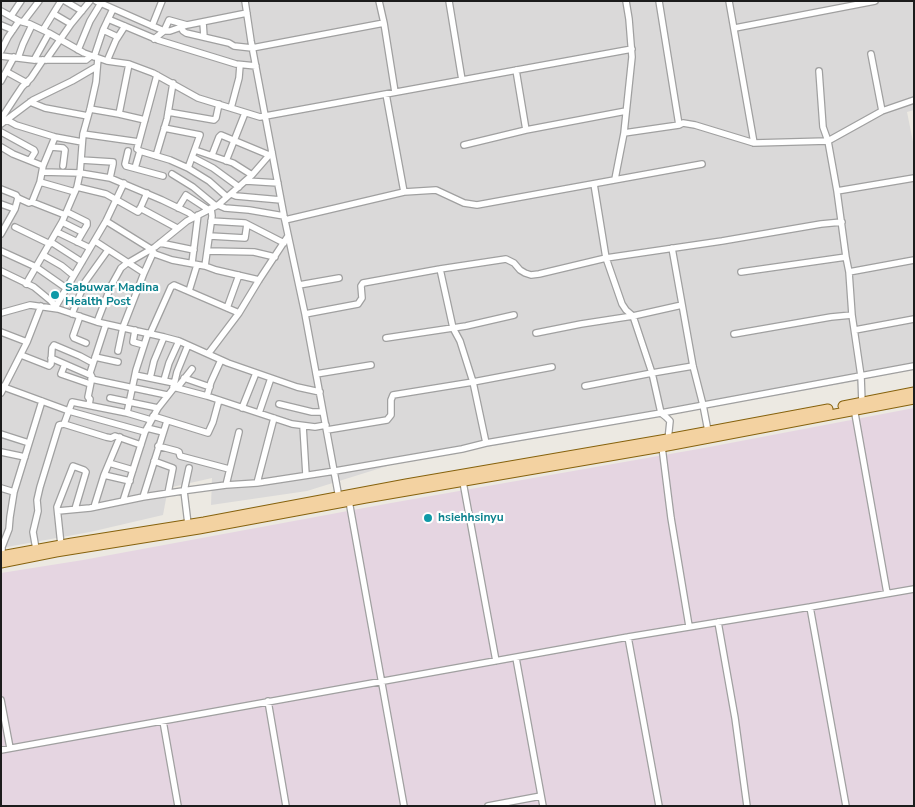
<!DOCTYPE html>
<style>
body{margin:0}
#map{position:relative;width:915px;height:807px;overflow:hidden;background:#ece9e2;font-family:"Nunito Sans",sans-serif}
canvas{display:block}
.frame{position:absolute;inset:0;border:2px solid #1c1c1c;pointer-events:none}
</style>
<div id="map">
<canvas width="915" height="807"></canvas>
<div class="frame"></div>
</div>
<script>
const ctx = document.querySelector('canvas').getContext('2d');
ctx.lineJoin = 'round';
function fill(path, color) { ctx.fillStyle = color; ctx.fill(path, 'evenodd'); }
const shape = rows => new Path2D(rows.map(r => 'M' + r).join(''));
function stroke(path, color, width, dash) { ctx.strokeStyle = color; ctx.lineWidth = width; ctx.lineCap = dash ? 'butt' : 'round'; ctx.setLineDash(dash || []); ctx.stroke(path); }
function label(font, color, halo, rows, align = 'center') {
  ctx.font = font + ' "Nunito Sans",sans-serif'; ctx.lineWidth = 4.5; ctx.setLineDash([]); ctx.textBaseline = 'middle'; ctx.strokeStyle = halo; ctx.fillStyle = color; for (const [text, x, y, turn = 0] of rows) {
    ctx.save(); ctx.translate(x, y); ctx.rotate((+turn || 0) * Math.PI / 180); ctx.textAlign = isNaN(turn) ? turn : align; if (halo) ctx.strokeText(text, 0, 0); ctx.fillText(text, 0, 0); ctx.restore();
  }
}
fill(shape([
 [1,1,914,1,914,110,907,112,914,147,914,368,857,381,499,445,416,457,307,491,211,505,212,478,168,488,163,515,90,532,1,548]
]), '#dad9d9');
fill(shape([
 [914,408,914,806,1,806,1,573,83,560,391,503,704,448]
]), '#e5d5e1');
const street = shape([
 [65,1,82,11],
 [96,1,164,31,170,31,187,25,247,13],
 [245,1,251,41,284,216,305,314,339,498],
 [379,1,384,23,395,92],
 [449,1,462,80],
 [659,1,679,125],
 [729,1,754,143],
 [1,11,19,21,30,24,49,33,84,53,107,61,129,64,153,73,198,98,260,117,632,49],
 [54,14,71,24],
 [11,16,21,1],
 [108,19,158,40,236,64,256,66],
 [23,22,39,1],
 [203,22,204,37],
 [1,25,13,30],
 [152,26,162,1],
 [181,27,183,31,186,33,229,43,234,46,252,48,384,23],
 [735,28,875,1],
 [43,30,61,1],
 [103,30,118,37],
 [154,39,164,31,169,20,187,25],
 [78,50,90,21,101,3],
 [1,51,8,37,19,21],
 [871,54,882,111],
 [1,56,34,60,86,60,91,56],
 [94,57,103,30,113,9],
 [18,58,23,44,32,25],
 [34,60,49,33],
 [46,60,71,24,90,1],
 [107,61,116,40,125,26],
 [516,70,526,130],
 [819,71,823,127,828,141,837,191,846,257,849,272,852,315,861,376,862,403],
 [7,72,27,83],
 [1,81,14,57],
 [386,94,404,192],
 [30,102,45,108,88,116],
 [231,108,239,78,240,65],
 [90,109,119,114,145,120],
 [168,112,214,120,216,118,219,104],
 [119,114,129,64],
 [1,119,14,99,22,87,31,78,43,60],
 [7,120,16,125,55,137,82,142],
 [1,124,33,100,72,81,96,67],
 [164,128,200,135,188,168],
 [1,132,34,150,35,152,30,160],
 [624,133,679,125,683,123,695,125,754,143,828,141,882,111,914,100],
 [83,134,139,142],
 [464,145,526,130,626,111],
 [1,147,13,154,43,166],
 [51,147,63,148,65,150,63,166],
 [195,150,233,163,252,175],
 [128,151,125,164,126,166,163,176],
 [140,151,170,160,188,168,209,181,227,197],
 [212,155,219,137,221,135,269,155],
 [156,156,167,119,173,83],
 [192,157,213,168,239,187],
 [81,160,113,162,113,164,110,178],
 [226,161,245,113],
 [135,168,140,151,137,149,157,75],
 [42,172,80,173,110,178,162,200,189,213,194,217],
 [172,174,193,187,216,206],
 [615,179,624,133,632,57,629,19,626,1],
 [246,181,278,183],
 [40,182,75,192],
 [594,184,606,258,622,304,626,310,633,316,652,373,661,413,666,417,670,421,668,440],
 [77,187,106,194,138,212,139,211,147,193],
 [1,189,16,195,18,198,15,209,1,234],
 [837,191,914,178],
 [231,194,236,196,281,200],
 [18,198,29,203,32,202,65,215],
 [32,202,40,182,43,166,55,137],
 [1,204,15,209],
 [218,205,225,208,249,210,284,216],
 [140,208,177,228],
 [178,208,186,195,209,210],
 [67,212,87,222,87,225,77,242],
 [285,220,404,192,436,190,464,203,477,205,702,164],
 [106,221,151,249,155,254,172,260,205,266,216,270,259,280],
 [211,221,245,223,284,243],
 [62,222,82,232],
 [15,227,50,244],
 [57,232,90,248],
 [210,236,245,238,247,224],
 [95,241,144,273],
 [51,242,82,262],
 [160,243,194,250],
 [672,248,693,366,703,405,708,431],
 [1,251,36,267,66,288],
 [208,251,254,252,275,257],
 [43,255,62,266,73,275],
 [192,263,198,215],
 [205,266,212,216,211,208],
 [440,269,453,328,460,341,473,382,486,443],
 [1,271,34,287,51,301,57,308],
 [741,272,846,257],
 [849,272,914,260],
 [26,284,62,222,77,187,80,173,83,134,90,109,96,82,98,58],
 [299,285,339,278],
 [189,291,197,265],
 [56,306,106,221,124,183],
 [227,308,239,275],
 [1,313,30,305,58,309,97,322,164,337,179,341,228,363,297,387,320,392],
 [72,314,85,282,108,250],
 [305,314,358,304,362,298,361,286,363,283,440,269,506,259,514,263,520,270,525,273,531,275,539,274,606,258,722,241,821,224,842,222],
 [80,316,73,336,74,338,86,343],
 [97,322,111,286,121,268,126,264,155,247,187,221,218,205,252,175,272,152],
 [135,330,133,342,144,345],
 [855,330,914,319],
 [1,332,27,342],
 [536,333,581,324,633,316,682,305],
 [150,334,171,287,174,285,239,313],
 [734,334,831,317,852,315],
 [386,338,466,326,514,315],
 [118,351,123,327,144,273,153,253],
 [208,354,239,313,259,280,288,236],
 [21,355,49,366,51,364,52,348,54,345,80,356,93,363],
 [95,357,118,362],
 [51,358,90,375],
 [65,364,61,374,90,384],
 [316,374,371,365],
 [135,375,174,383],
 [150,378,154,361,164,337],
 [184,378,210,387],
 [91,379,167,395],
 [164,380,169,363,179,341],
 [1,386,69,411,145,432],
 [585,386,652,373,693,366],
 [173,387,207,396,292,424,315,427,326,425],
 [177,388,192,369],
 [1,393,27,342,41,306],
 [207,396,211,382,221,360],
 [110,398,158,408],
 [279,404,312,412,323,412],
 [89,405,90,399,88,397,92,377,90,373,106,324],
 [242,408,256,373],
 [854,408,887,593],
 [127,413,136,370,148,333],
 [259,413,271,378],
 [153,416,208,433,213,422,219,400],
 [64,424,106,437,111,438,115,436,118,437,141,445],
 [303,426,306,475],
 [147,428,163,432],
 [327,430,387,420,391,415,391,400,393,395,473,382,552,367],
 [1,434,29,443],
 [158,446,177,451,179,452,180,456,229,469],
 [662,447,671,518,689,626],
 [1,452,25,457],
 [154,461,173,468,168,493],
 [109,463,133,470],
 [104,475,130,481],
 [463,482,496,661],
 [257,483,274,418],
 [226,485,239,432],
 [1,488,14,492],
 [143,497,167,421],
 [123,501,145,432,158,408,173,389,177,372,188,345],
 [349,501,404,806],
 [94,507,104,475,120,437],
 [58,511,90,508,143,497,189,490,226,485,257,483,335,471,462,449,486,443,661,413,914,366],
 [188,524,184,491,189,468],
 [61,545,57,507,73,466,84,470,86,472,75,509],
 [36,549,33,532,38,511,37,500,40,487,59,425,64,424,72,402,127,413,151,420],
 [2,555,2,547,9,529,10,517,14,492,42,401],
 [810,607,846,806],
 [718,622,735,718,747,806],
 [628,637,659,806],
 [516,658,543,806],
 [1,700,10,748],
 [268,701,286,806],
 [163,721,178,806],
 [1,750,628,637,810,607,914,589],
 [488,806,541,796]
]);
const primary = shape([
 [843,406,914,392],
 [1,556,72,543,204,522,406,484,667,439,828,409],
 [1,563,56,552,199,529,366,498,662,447,914,399]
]);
stroke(street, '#a0a0a0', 8);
stroke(primary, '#86620d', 11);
stroke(street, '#fff', 5.5);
stroke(primary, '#f3d2a1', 9);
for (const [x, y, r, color] of [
 [55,295,5,"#0f9aa8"],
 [428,518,5,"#0f9aa8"]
]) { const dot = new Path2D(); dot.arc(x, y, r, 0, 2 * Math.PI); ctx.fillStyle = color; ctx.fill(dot); stroke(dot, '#fff', 2); }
label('bold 12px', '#0d838f', '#fff', [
 ["Sabuwar Madina",65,288],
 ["Health Post",65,302],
 ["hsiehhsinyu",438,518]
], 'left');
</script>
